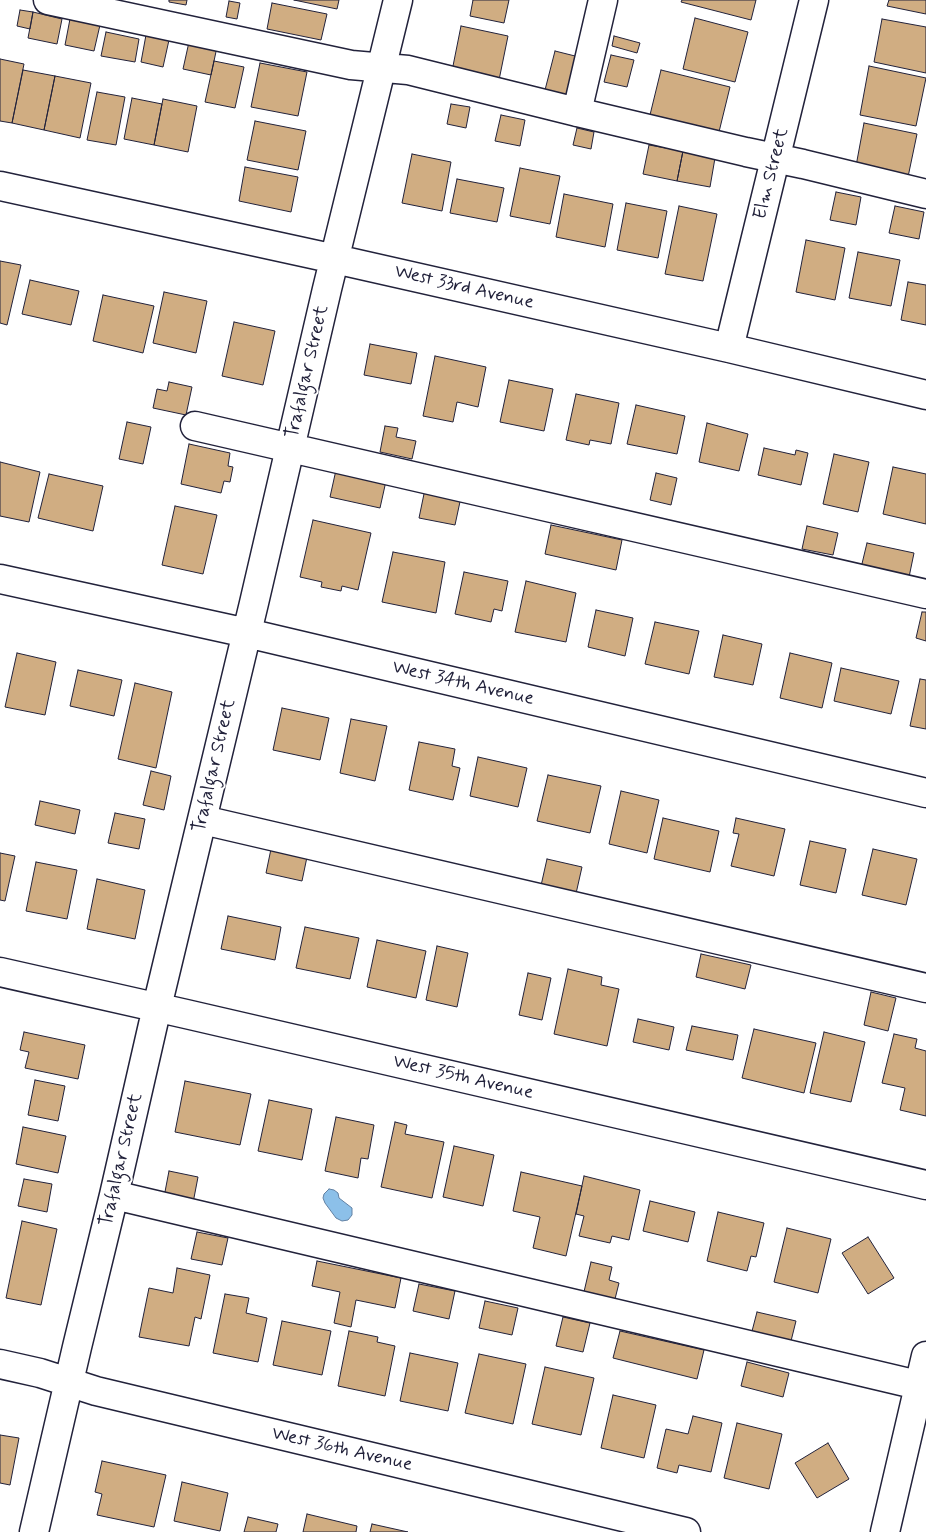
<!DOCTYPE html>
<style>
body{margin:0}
canvas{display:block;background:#fff}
</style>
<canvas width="926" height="1532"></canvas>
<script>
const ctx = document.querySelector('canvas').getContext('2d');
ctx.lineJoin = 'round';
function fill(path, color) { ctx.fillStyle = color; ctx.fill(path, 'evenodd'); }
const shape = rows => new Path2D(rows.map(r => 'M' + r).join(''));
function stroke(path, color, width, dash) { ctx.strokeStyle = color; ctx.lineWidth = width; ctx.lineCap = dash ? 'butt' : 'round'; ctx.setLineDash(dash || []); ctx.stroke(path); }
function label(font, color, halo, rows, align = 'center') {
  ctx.font = font + ' Mynerve,sans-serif'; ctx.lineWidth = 4; ctx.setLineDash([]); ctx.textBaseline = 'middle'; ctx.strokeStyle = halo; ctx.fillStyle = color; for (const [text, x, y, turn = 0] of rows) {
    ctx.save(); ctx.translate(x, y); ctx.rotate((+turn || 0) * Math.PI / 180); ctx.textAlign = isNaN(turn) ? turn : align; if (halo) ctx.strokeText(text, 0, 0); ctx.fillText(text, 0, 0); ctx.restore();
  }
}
const water = shape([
 [329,1189,334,1190,338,1193,339,1198,352,1208,352,1215,348,1220,342,1221,336,1218,325,1203,323,1198,324,1194,329,1189]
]);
fill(water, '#8cc0e9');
stroke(water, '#6281a3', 1);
const building = shape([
 [169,0,187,0,186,5,169,2,169,0],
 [294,0,339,0,337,9,294,0],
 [473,0,509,0,504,23,470,16,473,0],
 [682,0,756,0,751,20,681,2,682,0],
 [889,0,926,0,926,14,887,6,889,0],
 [229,1,240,3,237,19,226,17,229,1],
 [272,3,327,14,321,40,267,29,272,3],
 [20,10,33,12,30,29,17,26,20,10],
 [33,12,62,19,57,44,28,38,33,12],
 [695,18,748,32,735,82,683,69,695,18],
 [70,19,100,25,94,51,65,45,70,19],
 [882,19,926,27,926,73,874,62,882,19],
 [461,26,508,36,498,85,451,76,461,26],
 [106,32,139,39,135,62,101,56,106,32],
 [146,35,169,40,163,67,141,62,146,35],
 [614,36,640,43,637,53,612,46,614,36],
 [189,42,217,47,211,75,183,69,189,42],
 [555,51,579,57,570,96,545,90,555,51],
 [611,55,634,60,627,87,604,82,611,55],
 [0,59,24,64,12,123,0,121,0,59],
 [214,61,244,67,235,108,205,102,214,61],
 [260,63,307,72,298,116,251,107,260,63],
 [869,66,926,78,916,126,860,115,869,66],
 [23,70,55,76,44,130,12,123,23,70],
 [661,70,730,87,718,136,649,119,661,70],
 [55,76,91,83,80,138,44,130,55,76],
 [97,92,125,97,116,145,87,140,97,92],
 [132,98,162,104,154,145,124,139,132,98],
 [163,99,197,106,188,152,154,145,163,99],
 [451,104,470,107,466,128,447,124,451,104],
 [501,115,525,120,520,146,495,141,501,115],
 [255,121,306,131,298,170,247,160,255,121],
 [864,123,917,134,908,177,856,166,864,123],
 [577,128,594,132,591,149,573,145,577,128],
 [649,145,683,151,677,181,643,174,649,145],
 [683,151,715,158,710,187,677,181,683,151],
 [412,154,451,162,442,211,402,203,412,154],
 [245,167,298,177,291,212,239,201,245,167],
 [520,168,560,176,550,224,510,216,520,168],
 [457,179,504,188,497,222,450,213,457,179],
 [836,192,861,197,856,225,830,220,836,192],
 [564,194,613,204,605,247,556,237,564,194],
 [626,203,667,211,658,258,617,250,626,203],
 [679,206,717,214,703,281,665,274,679,206],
 [895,206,924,212,919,239,889,233,895,206],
 [806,240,845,248,835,300,796,292,806,240],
 [858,252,900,260,891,306,849,298,858,252],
 [0,261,21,265,7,325,0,323,0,261],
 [30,280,79,291,71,325,22,314,30,280],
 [908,282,926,285,926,325,901,320,908,282],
 [164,292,207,301,196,353,153,343,164,292],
 [103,295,154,306,143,353,93,341,103,295],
 [234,322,275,331,263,385,222,376,234,322],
 [370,344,417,353,411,384,364,375,370,344],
 [435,356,486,367,478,407,457,402,453,422,423,416,435,356],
 [509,380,553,389,544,431,500,422,509,380],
 [169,382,192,387,186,415,153,408,157,389,167,391,169,382],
 [576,394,619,403,611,444,590,440,589,445,566,440,576,394],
 [636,405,685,416,677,454,627,444,636,405],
 [127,422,151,427,143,464,119,459,127,422],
 [707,423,748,434,739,471,699,462,707,423],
 [385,426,398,428,396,437,416,441,412,459,380,452,385,426],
 [189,444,230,453,228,466,233,467,230,482,224,481,221,493,181,484,189,444],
 [764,448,795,455,796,450,808,453,801,485,758,475,764,448],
 [834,454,869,462,858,512,823,504,834,454],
 [0,462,40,472,29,522,0,516,0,462],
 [893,467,926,474,926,524,883,514,893,467],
 [336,470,386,481,380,508,330,497,336,470],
 [656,473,677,478,671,505,650,500,656,473],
 [49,474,103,486,93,531,38,518,49,474],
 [425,489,461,497,455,525,419,518,425,489],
 [175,506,217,515,203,574,162,565,175,506],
 [313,520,371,533,358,590,342,586,341,591,321,587,322,582,300,577,313,520],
 [551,525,622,540,616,570,545,554,551,525],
 [807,526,838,533,833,555,802,549,807,526],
 [867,543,914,553,908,582,860,572,867,543],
 [393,552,445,562,436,613,382,602,393,552],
 [464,572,508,581,502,611,494,609,491,622,455,614,464,572],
 [526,581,576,593,566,642,515,632,526,581],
 [596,610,633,618,625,656,588,647,596,610],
 [922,612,926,612,926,641,916,638,922,612],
 [655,622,699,631,689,674,645,664,655,622],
 [723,635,762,644,753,685,714,677,723,635],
 [17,653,56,662,45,715,5,707,17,653],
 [790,653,832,663,822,708,780,698,790,653],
 [841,668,899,681,891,714,834,701,841,668],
 [78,670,122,680,114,716,70,706,78,670],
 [920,679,926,680,926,729,910,726,920,679],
 [135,683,172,692,156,768,118,759,135,683],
 [282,708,329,718,320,760,273,750,282,708],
 [351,719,387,726,375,781,340,773,351,719],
 [419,742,455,749,452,766,460,768,453,800,409,790,419,742],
 [478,757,527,768,518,807,470,796,478,757],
 [151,771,171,776,164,810,143,805,151,771],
 [548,775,601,786,590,833,537,821,548,775],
 [621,791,659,800,647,853,609,844,621,791],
 [40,801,80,810,75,834,35,825,40,801],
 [115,813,145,819,139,849,108,843,115,813],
 [663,818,719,831,710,872,654,859,663,818],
 [736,818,785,829,774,876,731,866,739,834,733,833,736,818],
 [810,841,846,849,836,893,800,885,810,841],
 [271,849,307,857,302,881,266,873,271,849],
 [873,849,917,859,906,905,862,895,873,849],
 [0,853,15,856,5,901,0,900,0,853],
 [547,859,582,867,575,898,540,890,547,859],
 [36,862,77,870,67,919,26,911,36,862],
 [97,879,145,890,135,939,87,929,97,879],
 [228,916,281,927,275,960,221,949,228,916],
 [305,927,359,938,350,979,296,968,305,927],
 [377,940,426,951,416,998,367,987,377,940],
 [437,946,468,953,457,1007,426,1000,437,946],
 [701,954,751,965,745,989,696,977,701,954],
 [568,969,602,977,601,985,619,989,607,1046,554,1034,568,969],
 [528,973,551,978,542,1020,519,1015,528,973],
 [871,992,896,998,888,1031,864,1025,871,992],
 [638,1019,674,1027,669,1050,633,1042,638,1019],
 [692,1026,738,1035,733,1060,686,1050,692,1026],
 [754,1029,816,1043,804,1093,742,1078,754,1029],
 [24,1032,85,1045,78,1079,25,1068,29,1052,20,1050,24,1032],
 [824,1032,865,1042,851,1102,810,1093,824,1032],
 [894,1034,917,1039,915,1048,926,1051,926,1116,900,1110,905,1088,882,1083,894,1034],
 [35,1080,65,1086,58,1121,28,1115,35,1080],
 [185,1081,251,1094,240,1145,175,1132,185,1081],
 [269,1100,312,1109,302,1160,258,1151,269,1100],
 [336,1117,374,1125,368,1159,361,1158,358,1178,325,1171,336,1117],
 [395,1122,407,1125,405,1134,444,1142,432,1198,381,1187,395,1122],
 [23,1127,66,1136,58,1173,16,1164,23,1127],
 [454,1146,494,1155,483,1206,443,1197,454,1146],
 [169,1171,198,1177,193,1203,164,1197,169,1171],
 [521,1172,582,1186,566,1256,533,1248,540,1217,513,1211,521,1172],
 [584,1176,640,1190,629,1240,612,1236,610,1243,579,1236,584,1216,576,1214,584,1176],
 [24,1179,52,1184,47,1212,18,1206,24,1179],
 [650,1201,695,1212,688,1242,643,1231,650,1201],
 [718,1212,764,1223,756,1257,751,1256,747,1271,707,1261,718,1212],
 [22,1221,57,1229,41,1305,6,1298,22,1221],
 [787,1228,831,1239,818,1293,774,1282,787,1228],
 [197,1232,228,1238,222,1265,191,1259,197,1232],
 [868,1237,894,1278,868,1294,842,1253,868,1237],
 [317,1261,401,1278,395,1308,356,1300,351,1327,334,1323,340,1292,312,1286,317,1261],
 [591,1262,612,1267,609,1280,619,1283,614,1303,583,1296,591,1262],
 [177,1268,210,1275,201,1319,195,1317,189,1346,139,1337,149,1288,173,1293,177,1268],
 [419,1284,455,1291,449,1319,413,1311,419,1284],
 [225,1294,249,1298,246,1313,267,1318,258,1362,213,1353,225,1294],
 [485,1301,518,1308,512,1335,479,1328,485,1301],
 [757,1312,796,1321,790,1345,751,1335,757,1312],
 [563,1317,590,1323,583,1352,556,1346,563,1317],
 [282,1321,331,1331,322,1375,273,1365,282,1321],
 [349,1331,378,1337,377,1342,395,1346,385,1396,338,1386,349,1331],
 [620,1331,704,1350,697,1379,613,1358,620,1331],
 [410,1353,458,1363,448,1411,400,1401,410,1353],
 [479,1354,526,1364,513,1424,465,1413,479,1354],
 [747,1362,789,1373,783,1397,741,1386,747,1362],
 [545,1367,594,1378,581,1435,532,1424,545,1367],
 [613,1395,656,1405,644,1458,601,1448,613,1395],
 [693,1416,722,1423,711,1472,679,1465,677,1473,657,1468,666,1429,688,1434,693,1416],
 [737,1423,782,1434,769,1489,724,1478,737,1423],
 [0,1435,19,1438,10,1485,0,1483,0,1435],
 [828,1443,849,1479,817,1498,795,1463,828,1443],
 [102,1461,166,1475,154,1527,97,1515,102,1494,95,1492,102,1461],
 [182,1482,228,1493,220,1531,174,1521,182,1482],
 [307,1514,357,1526,356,1532,303,1532,307,1514],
 [248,1517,278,1524,276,1532,244,1532,248,1517],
 [372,1524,408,1532,370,1532,372,1524]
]);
fill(building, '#d0ad82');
stroke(building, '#22223b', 1);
const minor = shape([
 [48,0,351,65,408,70,577,112,746,152,803,164,926,194],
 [577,112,603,0],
 [0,186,335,259,729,348,926,395],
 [729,348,814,0],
 [195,426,926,594],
 [0,579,247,633,926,793],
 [203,820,926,988],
 [0,972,186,1014,926,1185],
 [114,1195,926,1387],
 [0,1364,40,1373,96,1391,686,1532],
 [34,1532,77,1347,114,1195,157,1007,254,603,327,289,398,0],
 [885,1532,926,1356]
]);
stroke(minor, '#22223b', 31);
stroke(minor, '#fff', 28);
label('19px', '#22223b', '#fff', [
 ["Elm Street",772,174,-76],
 ["West 33rd Avenue",464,288,13],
 ["Trafalgar Street",308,372,-77],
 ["West 34th Avenue",463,684,13],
 ["Trafalgar Street",215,766,-77],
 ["West 35th Avenue",463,1078,13],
 ["Trafalgar Street",122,1160,-77],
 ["West 36th Avenue",342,1450,13]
]);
</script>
